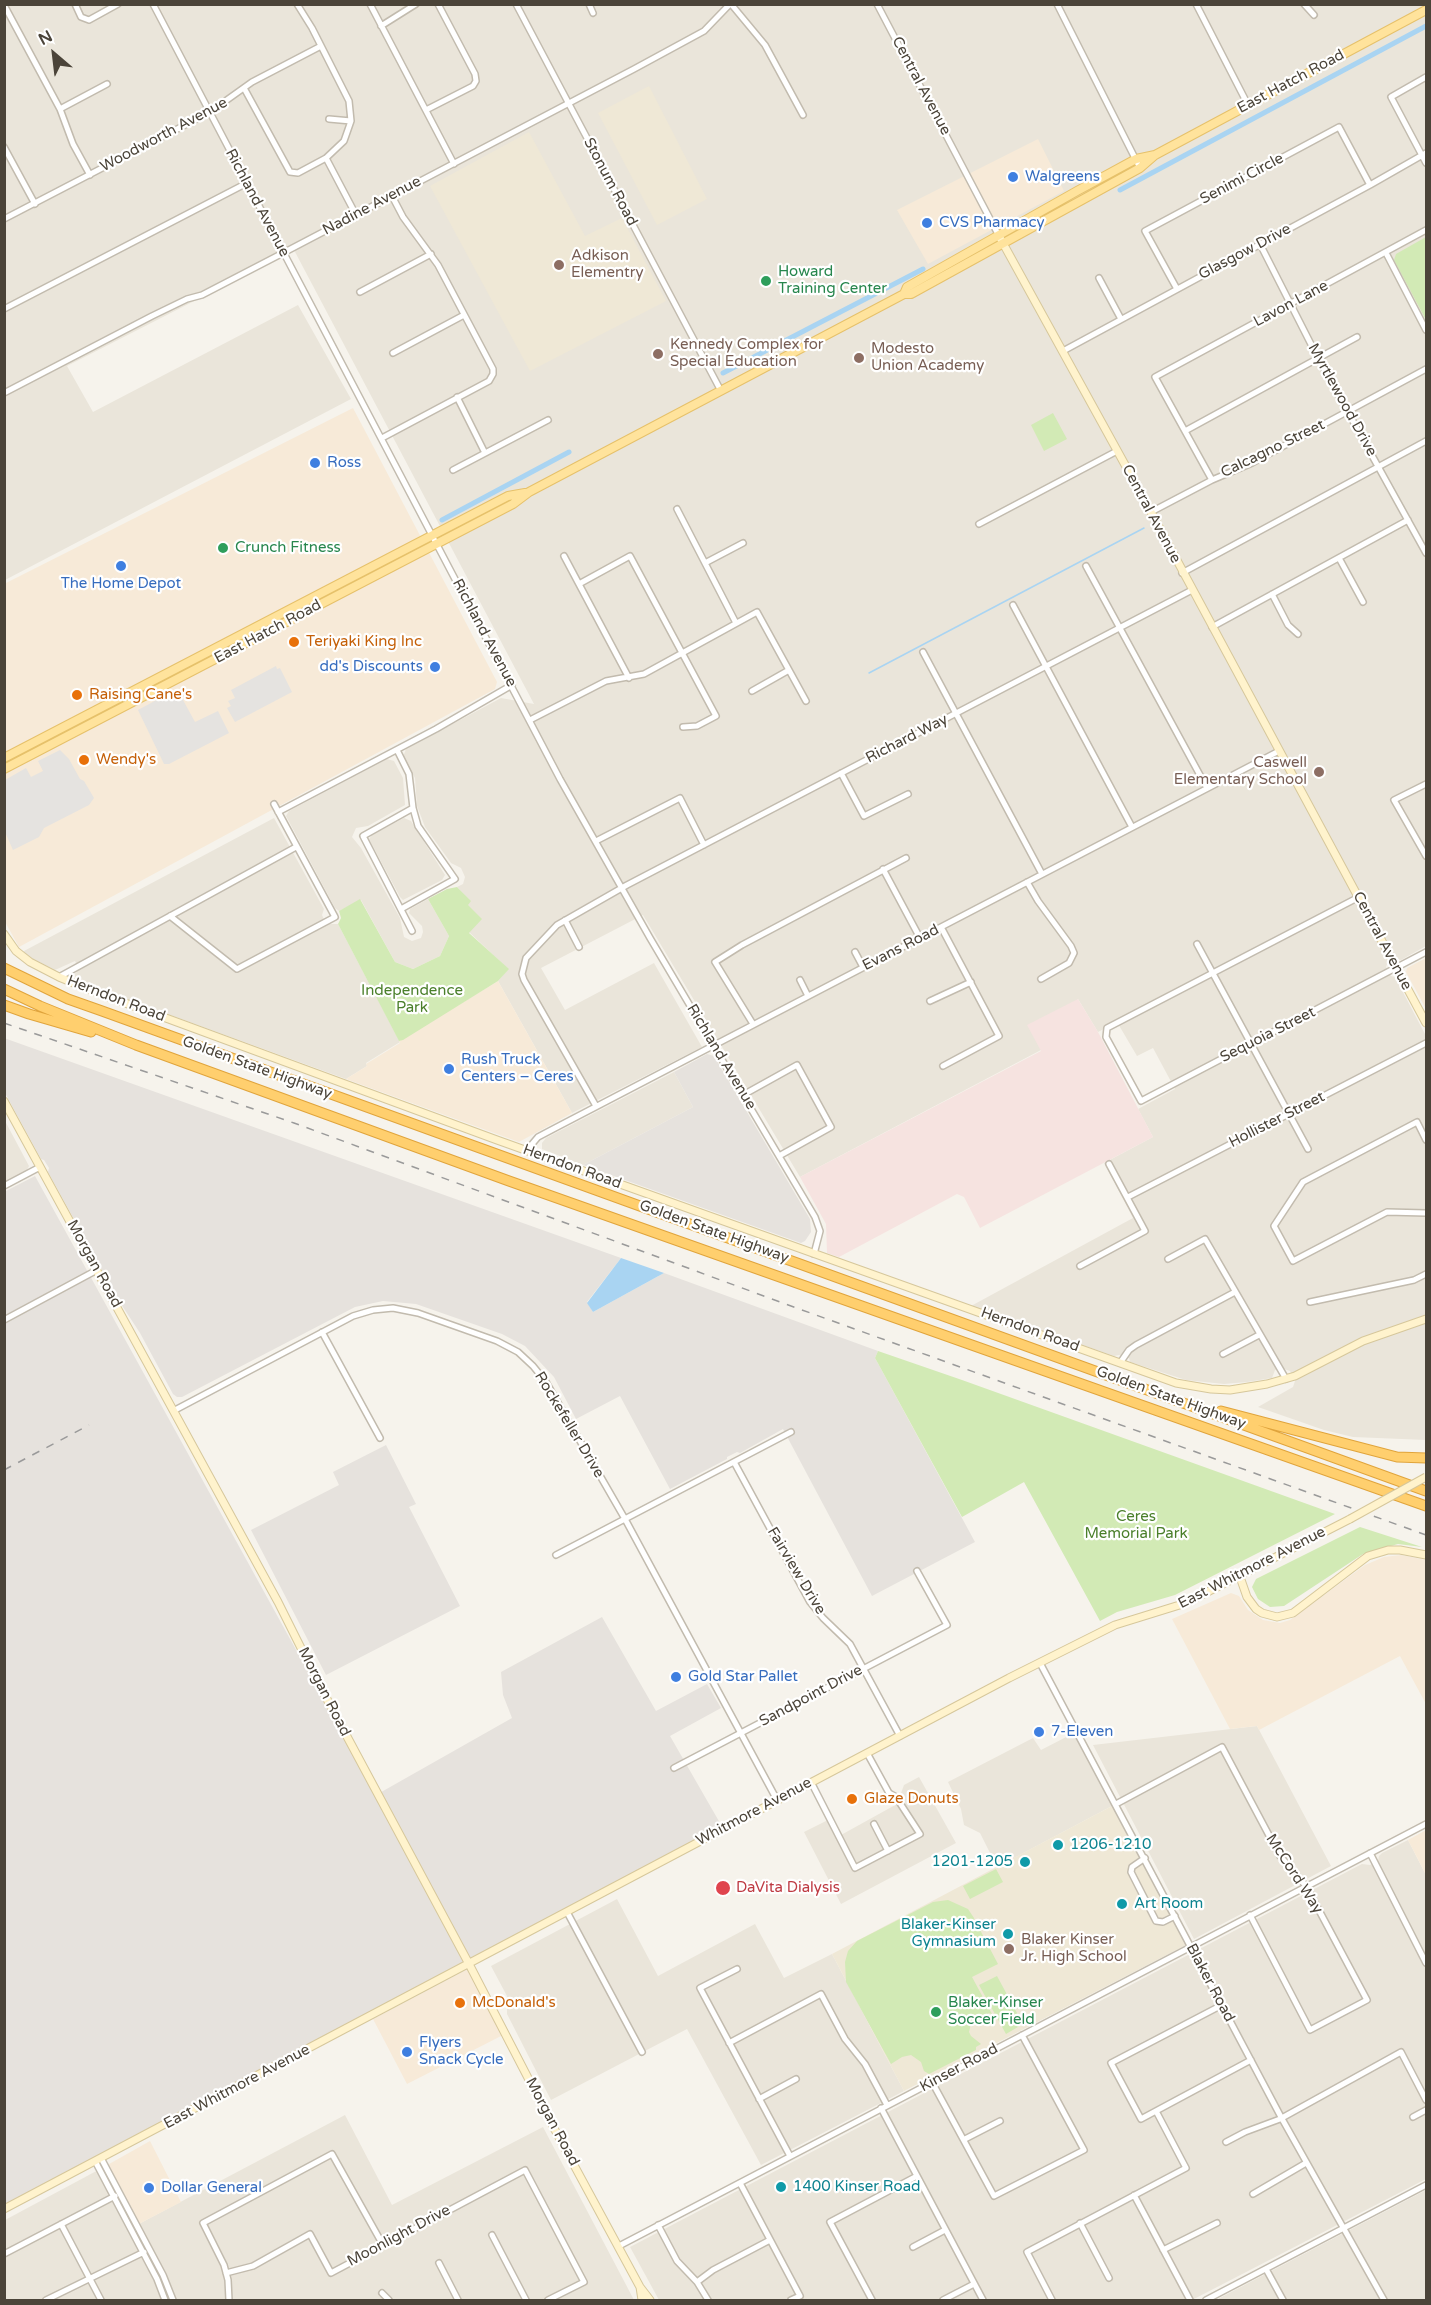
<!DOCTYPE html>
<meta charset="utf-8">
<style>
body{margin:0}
#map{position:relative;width:1431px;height:2305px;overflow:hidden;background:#f6f3ec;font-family:"Varela Round",sans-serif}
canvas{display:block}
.frame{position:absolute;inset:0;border:6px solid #4b4439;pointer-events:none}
.north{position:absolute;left:24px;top:24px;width:60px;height:60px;-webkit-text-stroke:4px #fff;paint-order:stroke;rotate:332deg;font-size:16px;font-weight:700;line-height:24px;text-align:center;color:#4b4439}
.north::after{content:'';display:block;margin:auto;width:21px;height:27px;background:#4b4439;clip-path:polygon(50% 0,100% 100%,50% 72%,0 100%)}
</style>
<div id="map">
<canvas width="1431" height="2305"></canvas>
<div class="frame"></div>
<div class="north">N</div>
</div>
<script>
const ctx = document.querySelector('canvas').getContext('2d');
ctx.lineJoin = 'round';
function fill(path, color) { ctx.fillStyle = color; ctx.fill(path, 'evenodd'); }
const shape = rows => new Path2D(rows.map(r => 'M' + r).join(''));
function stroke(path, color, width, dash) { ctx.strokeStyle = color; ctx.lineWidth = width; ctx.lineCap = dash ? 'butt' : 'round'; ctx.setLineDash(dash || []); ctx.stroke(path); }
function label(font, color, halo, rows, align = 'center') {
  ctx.font = font + ' "Varela Round",sans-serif'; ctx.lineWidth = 4.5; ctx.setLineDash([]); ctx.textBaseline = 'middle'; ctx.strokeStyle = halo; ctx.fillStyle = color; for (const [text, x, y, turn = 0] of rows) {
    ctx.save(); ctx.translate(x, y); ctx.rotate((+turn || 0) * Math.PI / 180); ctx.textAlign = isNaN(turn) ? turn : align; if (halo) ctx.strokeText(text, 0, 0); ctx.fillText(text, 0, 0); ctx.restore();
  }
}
fill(shape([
 [5,5,1426,5,1426,946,1401,960,1397,959,1387,964,1386,967,1391,976,1395,977,1426,1036,1426,1440,1353,1437,1324,1430,1258,1407,1293,1387,1295,1381,1290,1371,1284,1369,1275,1370,1272,1378,1247,1382,1224,1384,1186,1380,1130,1362,1129,1358,1119,1355,1114,1356,971,1306,1133,1218,1104,1163,1153,1137,1138,1109,1175,1089,1153,1048,1137,1056,1117,1022,1098,1032,1078,999,1041,1050,800,1177,643,915,541,968,565,1010,654,963,702,1047,572,1113,498,981,508,969,469,932,467,904,470,901,457,887,463,884,465,877,461,868,451,863,425,827,417,806,415,778,403,757,406,749,501,698,534,704,294,250,67,366,93,412,298,305,351,399,5,580],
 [387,759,394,761,403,778,405,805,368,826,356,828,352,837,361,848,400,918,404,937,412,941,421,938,423,932,422,926,409,913,410,909,428,899,449,936,440,956,413,969,395,962,361,900,339,911,335,908,286,816,289,811],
 [274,818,324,909,322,915,326,924,338,924,400,1042,366,1063,367,1066,346,1079,77,981,74,975,79,969,75,961,55,970,25,955,24,951],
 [404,818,411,821,445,875,442,880,403,900,400,897,369,839,372,835],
 [674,1072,693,1107,583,1165,542,1149,542,1143,546,1138],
 [4,1119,29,1166,27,1170,5,1182],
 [1257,1726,1331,1866,1194,1939,1093,1745],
 [1074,1733,1112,1806,997,1867,980,1833,964,1825,961,1809,948,1782,1033,1738,1041,1750],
 [919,1777,956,1843,841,1904,804,1832,828,1820,841,1835,897,1804,904,1785],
 [1408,1840,1426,1875,1426,2179,1192,2300,659,2300,630,2247,1362,1864,1370,1865,1378,1861,1379,1856,1382,1853],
 [617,1899,658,1976,755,1924,784,1978,832,1954,904,2091,761,2165,687,2029,551,2100,507,2014,507,1996,491,1966],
 [345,2115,392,2205,543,2127,634,2300,5,2300,5,2220,102,2168,133,2227],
 [1426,2190,1426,2300,1216,2300]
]), '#eae5da');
fill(shape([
 [1038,139,1064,191,928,264,897,210],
 [353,408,497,682,495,689,19,947,4,920,4,584],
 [1426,958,1426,1009,1406,972,1407,968],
 [498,981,572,1113,519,1142,346,1079,367,1066,366,1064,400,1043,399,1041],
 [1401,1555,1426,1560,1426,1704,1400,1656,1259,1730,1257,1726,1230,1729,1172,1619,1231,1593,1239,1596,1248,1610,1263,1620,1280,1623,1290,1620,1365,1565,1384,1557],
 [1426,1830,1426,1875,1408,1840],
 [468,1969,505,2034,407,2084,373,2019],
 [150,2141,181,2202,133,2227,102,2168]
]), '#f7ead8');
fill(shape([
 [4,1038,621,1258,587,1302,593,1312,664,1273,878,1351,875,1358,975,1542,872,1596,783,1429,740,1453,737,1452,727,1457,727,1459,670,1489,620,1396,576,1419,554,1377,525,1346,502,1334,416,1304,383,1301,355,1307,182,1397,177,1397,173,1394,140,1333,119,1301,48,1172,49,1168,44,1160,41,1159,5,1093],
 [707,1054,714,1056,810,1219,811,1232,805,1241,801,1243,583,1165,693,1107,674,1072],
 [35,1176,376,1795,512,1718,503,1695,501,1672,602,1617,656,1711,707,1684,721,1708,670,1736,724,1830,5,2205,4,1192],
 [386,1445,416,1504,409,1507,460,1606,326,1675,251,1530,339,1485,333,1472]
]), '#e6e2dd');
fill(shape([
 [649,86,707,199,657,225,598,113],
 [529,132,585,236,622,218,666,301,530,371,430,186],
 [1112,1806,1186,1945,904,2091,832,1954]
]), '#efe8d6');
fill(shape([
 [1078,999,1098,1032,1153,1137,980,1228,964,1197,957,1194,839,1257,827,1253,826,1224,800,1177,1041,1051,1027,1025]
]), '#f6e3e0');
fill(shape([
 [1426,237,1426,320,1394,260,1396,254],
 [1053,413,1067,439,1044,451,1031,425],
 [457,887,471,901,468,905,482,919,469,933,509,969,498,981,403,1040,399,1041,338,924,341,918,339,911,360,899,395,962,413,969,440,956,449,936,428,899,447,889],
 [878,1351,962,1380,1335,1514,1175,1595,1117,1612,1100,1621,1024,1482,962,1517,875,1358],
 [1360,1527,1422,1547,1398,1544,1363,1554,1284,1606,1270,1607,1258,1599,1252,1587,1256,1579],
 [996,1869,1003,1882,970,1899,963,1886],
 [948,1900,968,1909,974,1918,976,1929,978,1926,998,1964,972,1977,992,2014,988,2013,989,2017,979,2017,971,2024,969,2032,971,2036,981,2044,976,2047,976,2050,929,2074,924,2071,921,2062,911,2055,902,2057,891,2064,846,1982,845,1962,848,1951,857,1941,933,1902],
 [997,1976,1023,2024,1006,2034,979,1985]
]), '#d2eab5');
fill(shape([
 [276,666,277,669,280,668,292,692,235,722,227,708,231,706,228,701,235,698,231,690],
 [177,689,195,722,218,711,229,733,169,764,164,764,138,710],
 [60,750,69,759,80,779,84,781,94,798,89,805,44,828,39,837,13,850,5,832,5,780,26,768,31,777,43,771,38,761]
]), '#e5e3e0');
fill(shape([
 [621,1258,664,1273,593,1312,587,1303]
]), '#a9d4f2');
stroke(shape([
 [869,673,1144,528]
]), '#a9d4f2', 1.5);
stroke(shape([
 [1120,190,1426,26],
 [723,373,923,269],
 [442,520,569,452]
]), '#a9d4f2', 5);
const street = shape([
 [75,4,81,17,89,20,118,4],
 [153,4,560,779,650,938,815,1217,820,1231,814,1254],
 [370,4,454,164],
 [516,4,721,391],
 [589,4,593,13],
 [731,4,765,45,803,115],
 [877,4,999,236],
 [1057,4,1140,168],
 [1196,4,1248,105],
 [1304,4,1314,15],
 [4,5,60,109,73,144,90,175],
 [381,26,416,4],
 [1426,77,1391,97,1426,163],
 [244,88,290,172,298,173,326,158,344,141,351,121,349,101,312,28,297,4],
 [60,109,107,84],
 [426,110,473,86,476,81,475,74,438,4],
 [329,119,351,121],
 [4,147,35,204],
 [326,158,356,215],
 [4,219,210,112,252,82,321,46],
 [1260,244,1318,358,1426,553],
 [1386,253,1426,330],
 [1099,278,1121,319],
 [1177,289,1145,231,1339,127,1370,185],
 [360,292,431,254],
 [4,309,247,183],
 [1063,351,1370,185,1426,153],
 [393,353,464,315],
 [4,393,152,316,187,299,202,295,283,253,634,69,704,31,730,4],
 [457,397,485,453],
 [1185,431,1357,337],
 [382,438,489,381,493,374,493,369,438,265,403,217,392,196],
 [453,470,548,420],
 [1212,480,1155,377,1426,230],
 [677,509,736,623],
 [1151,512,1212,480,1252,463,1426,369],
 [979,524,1117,451],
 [564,556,629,678],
 [1339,558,1363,602],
 [705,563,743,543],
 [1086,566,1207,788],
 [1182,573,1426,441],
 [579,584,630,556,716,716,697,726,683,727],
 [1272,594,1288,625,1298,634],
 [1013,605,1132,827],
 [1212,627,1408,520],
 [923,652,1042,874],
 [752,691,789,670],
 [530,720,606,681,644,674,757,612,806,701],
 [397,750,409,774,413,808,418,826,455,879,401,909],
 [841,773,864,816,908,794],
 [1426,784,1394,800,1426,856],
 [278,812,436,729,512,685],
 [596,841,680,798,704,845],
 [883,869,920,938],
 [1027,882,1038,901,1071,946,1074,953,1069,963,1041,979],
 [1359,897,1107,1028,1106,1037,1141,1101,1426,952],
 [170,916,237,969,335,917,274,804],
 [565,920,579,947],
 [941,927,999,1036,943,1066],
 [412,931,363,836,413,808],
 [1197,944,1308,1149],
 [855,952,863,967],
 [59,977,296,847],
 [800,980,808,996],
 [930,1001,971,982],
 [753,1024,715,962,742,945,906,858],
 [743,1095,797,1065,831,1127,779,1156],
 [596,1106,524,980,522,974,526,958,557,925,627,885,1192,590],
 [1426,1140,1417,1122,1303,1182,1274,1226,1293,1261,1387,1212,1426,1213],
 [527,1150,538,1137,557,1127,1279,751],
 [4,1186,40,1167],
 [1128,1197,1426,1043],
 [1168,1259,1205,1239,1286,1379],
 [1080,1266,1145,1231,1109,1164],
 [1310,1302,1414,1280,1426,1274],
 [4,1320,97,1270],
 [322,1332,380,1438],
 [1223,1354,1259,1335],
 [1120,1363,1129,1350,1136,1345,1235,1292],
 [175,1410,353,1316,373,1310,393,1308,418,1313,497,1341,518,1352,533,1366,546,1382,625,1519,777,1800],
 [734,1462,810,1602,823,1618,850,1644,900,1736],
 [556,1555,791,1432],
 [1040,1663,1281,2117,1384,2300],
 [674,1768,947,1625,917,1571],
 [811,1782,855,1868,920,1834,896,1797,889,1793,867,1753],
 [1116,1804,1222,1747,1280,1856,1306,1886,1367,2000,1310,2030,1250,1915],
 [874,1824,888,1851],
 [1370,1853,1426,1963],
 [1145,1858,1132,1867,1131,1872,1156,1921,1163,1922,1175,1916],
 [567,1912,642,2052],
 [737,1969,700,1988,790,2156],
 [1222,2005,1111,2063,1141,2119,1251,2060],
 [729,2043,821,1994,845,2039,865,2064,887,2105],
 [932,2082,994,2196,1084,2150,1022,2035],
 [759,2099,796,2079],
 [881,2108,983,2300],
 [1413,2117,1426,2110],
 [965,2139,1000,2121],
 [1226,2142,1245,2132,1280,2119,1401,2052,1426,2100],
 [101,2158,163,2275,173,2300],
 [95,2161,157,2279,165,2300],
 [740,2183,800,2296,791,2300],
 [1253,2194,1306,2163],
 [1134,2195,1190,2300],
 [1080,2223,1109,2278],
 [61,2224,101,2300],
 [658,2225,677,2261,697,2282,708,2300],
 [492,2235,526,2300],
 [619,2246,1426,1824],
 [913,2247,945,2230],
 [1163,2250,1217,2223],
 [4,2254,115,2196],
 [439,2263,458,2300],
 [1266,2269,1283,2300],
 [226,2273,253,2266,310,2234,331,2273,525,2170,584,2282,548,2300],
 [697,2282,713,2270,770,2240],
 [382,2293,389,2300],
 [46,2300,144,2252],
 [229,2300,228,2280,224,2265,203,2223,332,2154,383,2245],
 [872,2300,830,2222,917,2176],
 [943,2300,974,2284],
 [1052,2300,1027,2252,1186,2168,1156,2111],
 [1206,2300,1426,2185]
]);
const secondary = shape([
 [999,236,1151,512,1426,1023],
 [4,934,16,951,30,962,59,977,98,993,497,1140,1176,1383,1211,1389,1230,1390,1267,1384,1295,1376,1363,1341,1426,1319],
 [4,1101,278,1602,321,1688,469,1964,555,2130,640,2287,650,2300],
 [1240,1577,1247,1597,1256,1609,1262,1613,1277,1617,1293,1613,1368,1556,1388,1550,1400,1550,1426,1555],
 [4,2209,1009,1678,1115,1625,1186,1603,1350,1519],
 [640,2287,642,2300]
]);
const primary = shape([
 [904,294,907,287,1077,191,1136,159,1155,155],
 [4,758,508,496,525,493],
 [4,769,513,504,529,492,904,294,911,294,1140,168,1155,155,1426,10]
]);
const highway = shape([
 [4,968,68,999,102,1011,1426,1491],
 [4,989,40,1006,136,1045,509,1181,1426,1506],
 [4,1005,29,1014,91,1032],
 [1221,1411,1397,1457,1426,1458]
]);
stroke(street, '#c2bbae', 8);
stroke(secondary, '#d6c79b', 9);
stroke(primary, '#e6c16a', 10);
stroke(highway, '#e0a43c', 11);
stroke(street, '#fff', 5);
stroke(secondary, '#fff3cd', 7);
stroke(primary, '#ffe39c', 8);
stroke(highway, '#ffcf6e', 9);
stroke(shape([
 [4,1023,294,1123,791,1306,1426,1535],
 [4,1470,89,1425]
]), '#9a9a9a', 1.5, [8, 8]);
const secondaryBridge = shape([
 [1350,1519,1426,1477]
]);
stroke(secondaryBridge, '#d6c79b', 9, []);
stroke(secondaryBridge, '#fff3cd', 7);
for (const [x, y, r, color] of [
 [1013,177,6,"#3f7fe0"],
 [927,223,6,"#3f7fe0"],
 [559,265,6,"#8d6e63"],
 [766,281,6,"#2e9e5b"],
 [658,354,6,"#8d6e63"],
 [859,358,6,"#8d6e63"],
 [315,463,6,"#3f7fe0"],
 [223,548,6,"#2e9e5b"],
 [121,566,6,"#3f7fe0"],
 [294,642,6,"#e8710a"],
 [435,667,6,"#3f7fe0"],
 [77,695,6,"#e8710a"],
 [84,760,6,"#e8710a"],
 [1319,772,6,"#8d6e63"],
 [449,1069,6,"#3f7fe0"],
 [676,1677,6,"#3f7fe0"],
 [1039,1732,6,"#3f7fe0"],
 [852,1799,6,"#e8710a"],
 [1058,1845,6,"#0f9aa8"],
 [1025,1862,6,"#0f9aa8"],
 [723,1888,8,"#e0444e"],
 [1122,1904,6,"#0f9aa8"],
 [1008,1934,6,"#0f9aa8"],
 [1009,1949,6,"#8d6e63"],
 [460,2003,6,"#e8710a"],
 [936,2012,6,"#2e9e5b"],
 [407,2052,6,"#3f7fe0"],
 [781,2187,6,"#0f9aa8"],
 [149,2188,6,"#3f7fe0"]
]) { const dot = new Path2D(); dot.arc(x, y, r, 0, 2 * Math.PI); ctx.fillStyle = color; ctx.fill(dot); stroke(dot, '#fff', 2); }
label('15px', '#4b4439', '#fff', [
 ["East Hatch Road",1291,82,-28],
 ["Central Avenue",921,86,62],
 ["Woodworth Avenue",164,135,-28],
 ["Senimi Circle",1242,179,-28],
 ["Stonum Road",610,182,62],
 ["Richland Avenue",257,203,62],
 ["Nadine Avenue",372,206,-28],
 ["Glasgow Drive",1245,252,-28],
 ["Lavon Lane",1291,304,-28],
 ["Myrtlewood Drive",1342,400,61],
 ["Calcagno Street",1273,449,-26],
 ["Central Avenue",1151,514,62],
 ["East Hatch Road",268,632,-28],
 ["Richland Avenue",484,633,62],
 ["Richard Way",907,739,-27],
 ["Central Avenue",1382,941,62],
 ["Evans Road",901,948,-27],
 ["Herndon Road",116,999,21],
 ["Sequoia Street",1268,1035,-27],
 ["Richland Avenue",721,1057,59],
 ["Golden State Highway",257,1068,20],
 ["Hollister Street",1277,1120,-27],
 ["Herndon Road",572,1167,20],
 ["Golden State Highway",714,1232,20],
 ["Morgan Road",94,1264,61],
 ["Herndon Road",1030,1330,20],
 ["Golden State Highway",1171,1398,20],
 ["Rockefeller Drive",569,1425,59],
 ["East Whitmore Avenue",1252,1568,-27],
 ["Fairview Drive",796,1571,59],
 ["Morgan Road",324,1692,63],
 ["Sandpoint Drive",811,1696,-28],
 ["Whitmore Avenue",754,1812,-28],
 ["McCord Way",1294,1874,57],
 ["Blaker Road",1210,1983,62],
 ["Kinser Road",959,2068,-28],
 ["East Whitmore Avenue",237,2087,-28],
 ["Morgan Road",552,2122,62],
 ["Moonlight Drive",399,2236,-28]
]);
label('15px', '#366cbe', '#fff', [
 ["Walgreens",1025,177],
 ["CVS Pharmacy",939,223],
 ["Ross",327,463],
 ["The Home Depot",121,584,"center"],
 ["dd's Discounts",423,667,"right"],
 ["Rush Truck",461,1060],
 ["Centers – Ceres",461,1077],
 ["Gold Star Pallet",688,1677],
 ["7-Eleven",1051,1732],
 ["Flyers",419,2043],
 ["Snack Cycle",419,2060],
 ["Dollar General",161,2188]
], 'left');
label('15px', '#785e54', '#fff', [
 ["Adkison",571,256],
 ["Elementry",571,273],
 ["Kennedy Complex for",670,345],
 ["Special Education",670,362],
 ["Modesto",871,349],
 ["Union Academy",871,366],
 ["Caswell",1307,763,"right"],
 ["Elementary School",1307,780,"right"],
 ["Blaker Kinser",1021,1940],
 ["Jr. High School",1021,1957]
], 'left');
label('15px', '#27864d', '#fff', [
 ["Howard",778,272],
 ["Training Center",778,289],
 ["Crunch Fitness",235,548],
 ["Blaker-Kinser",948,2003],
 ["Soccer Field",948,2020]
], 'left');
label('15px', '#c56008', '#fff', [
 ["Teriyaki King Inc",306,642],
 ["Raising Cane's",89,695],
 ["Wendy's",96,760],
 ["Glaze Donuts",864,1799],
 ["McDonald's",472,2003]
], 'left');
label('15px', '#4a7f2a', '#fff', [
 ["Independence",412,991],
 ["Park",412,1008],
 ["Ceres",1136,1517],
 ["Memorial Park",1136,1534]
]);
label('15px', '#0d838f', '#fff', [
 ["1206-1210",1070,1845],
 ["1201-1205",1013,1862,"right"],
 ["Art Room",1134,1904],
 ["Blaker-Kinser",996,1925,"right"],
 ["Gymnasium",996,1942,"right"],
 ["1400 Kinser Road",793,2187]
], 'left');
label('15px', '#be3a42', '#fff', [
 ["DaVita Dialysis",736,1888]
], 'left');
</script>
